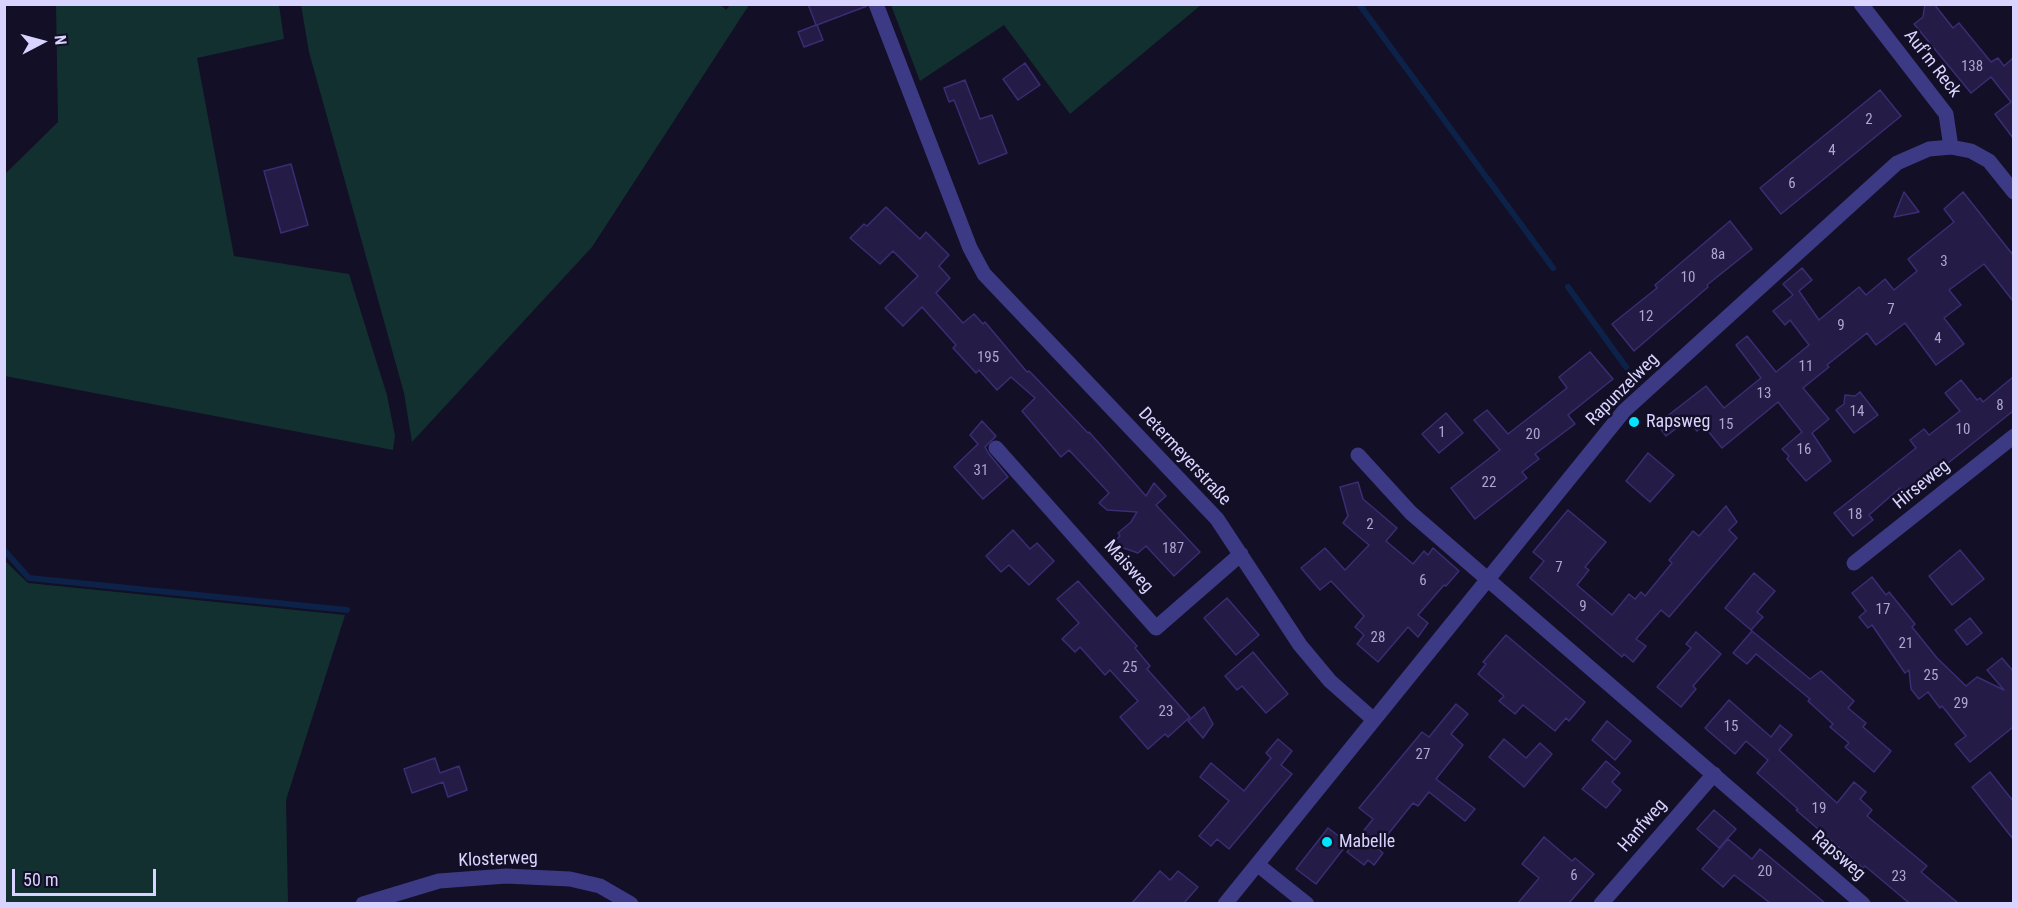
<!DOCTYPE html>
<meta charset="utf-8">
<style>
body{margin:0}
#map{position:relative;width:2018px;height:908px;overflow:hidden;background:#130f26;font-family:"Roboto Condensed",sans-serif}
canvas{display:block}
.frame{position:absolute;inset:0;border:6px solid #d9d4ff;pointer-events:none}
.north{position:absolute;left:12px;top:12px;width:60px;height:60px;-webkit-text-stroke:4px #130f26;paint-order:stroke;rotate:84deg;font-size:16px;font-weight:700;line-height:24px;text-align:center;color:#d9d4ff}
.north::after{content:'';display:block;margin:auto;width:21px;height:27px;background:#d9d4ff;clip-path:polygon(50% 0,100% 100%,50% 72%,0 100%)}
.scale{position:absolute;left:12px;top:869px;width:144px;height:27px;box-sizing:border-box;border:3px solid #d9d4ff;border-top:0;padding-left:8px;font-size:18px;line-height:21px;white-space:nowrap;color:#d9d4ff;-webkit-text-stroke:4px #130f26;paint-order:stroke}
</style>
<div id="map">
<canvas width="2018" height="908"></canvas>
<div class="frame"></div>
<div class="north">N</div>
<div class="scale">50 m</div>
</div>
<script>
const ctx = document.querySelector('canvas').getContext('2d');
ctx.lineJoin = 'round';
function fill(path, color) { ctx.fillStyle = color; ctx.fill(path, 'evenodd'); }
const shape = rows => new Path2D(rows.map(r => 'M' + r).join(''));
function stroke(path, color, width, dash) { ctx.strokeStyle = color; ctx.lineWidth = width; ctx.lineCap = dash ? 'butt' : 'round'; ctx.setLineDash(dash || []); ctx.stroke(path); }
function label(font, color, halo, rows, align = 'center') {
  ctx.font = font + ' "Roboto Condensed",sans-serif'; ctx.lineWidth = 5; ctx.setLineDash([]); ctx.textBaseline = 'middle'; ctx.strokeStyle = halo; ctx.fillStyle = color; for (const [text, x, y, turn = 0] of rows) {
    ctx.save(); ctx.translate(x, y); ctx.rotate((+turn || 0) * Math.PI / 180); ctx.textAlign = isNaN(turn) ? turn : align; if (halo) ctx.strokeText(text, 0, 0); ctx.fillText(text, 0, 0); ctx.restore();
  }
}
fill(shape([
 [720,4,726,10,730,5,749,5,592,247,412,442,404,393,309,52,301,5],
 [56,5,279,5,284,39,197,58,234,256,349,274,387,395,395,436,393,450,5,376,5,174,58,122],
 [891,5,1201,5,1070,114,1004,25,920,81],
 [4,560,28,583,345,615,286,800,288,903,5,903]
]), '#12302f');
stroke(shape([
 [1359,4,1553,268],
 [1568,287,1626,367],
 [4,550,29,578,347,610]
]), '#0c2248', 6);
const building = shape([
 [808,4,867,4,867,6,817,25,823,40,804,47,798,32,816,25,808,4],
 [1925,4,1934,4,1953,28,1959,23,1991,62,1998,58,2004,66,2013,58,2013,138,1995,114,2011,102,1991,77,1971,93,1914,24,1923,17,1925,4],
 [1025,63,1040,85,1018,100,1003,79,1025,63],
 [965,80,980,119,992,115,1007,153,979,164,954,100,949,102,944,88,965,80],
 [1880,90,1901,116,1781,214,1760,188,1880,90],
 [291,164,308,225,281,233,264,171,291,164],
 [1904,192,1919,212,1894,217,1904,192],
 [1963,192,2013,255,2013,301,1984,264,1949,290,1961,305,1944,318,1964,344,1936,365,1905,323,1876,345,1867,333,1827,365,1829,367,1803,388,1829,419,1812,433,1831,461,1806,481,1787,459,1789,456,1782,449,1802,432,1778,402,1722,448,1703,425,1697,431,1688,420,1666,436,1657,424,1706,386,1724,408,1761,378,1736,345,1747,336,1776,372,1809,345,1790,320,1785,325,1773,311,1793,295,1783,284,1802,268,1812,280,1799,291,1819,320,1859,287,1866,295,1885,279,1894,290,1917,271,1908,259,1954,222,1944,209,1963,192],
 [886,207,920,239,926,232,949,255,939,266,950,278,936,293,963,323,974,314,983,324,985,322,1027,372,1029,371,1035,377,1088,433,1089,432,1146,496,1154,483,1166,496,1156,505,1200,552,1174,576,1146,546,1138,553,1112,544,1120,536,1118,533,1131,522,1137,512,1107,510,1099,503,1109,493,1069,450,1061,457,1022,411,1035,398,1011,377,997,390,979,370,976,373,964,360,953,348,956,345,922,307,903,326,885,308,918,276,893,251,880,264,850,238,864,224,867,226,886,207],
 [1730,221,1752,249,1707,285,1708,287,1634,351,1612,324,1657,288,1655,285,1730,221],
 [1590,352,1613,379,1568,415,1575,424,1535,454,1539,459,1522,472,1527,478,1475,519,1451,488,1500,450,1474,420,1487,410,1508,434,1567,388,1559,377,1590,352],
 [2013,377,2013,411,1907,496,1900,488,1869,515,1873,520,1853,536,1834,513,1916,448,1910,440,1924,429,1929,435,1960,411,1945,393,1961,380,1977,400,1980,398,1983,402,2013,377],
 [1860,392,1878,415,1854,433,1836,410,1844,404,1845,395,1855,396,1860,392],
 [1446,413,1463,433,1439,453,1422,434,1446,413],
 [982,421,996,436,985,447,989,454,1008,477,983,499,954,467,978,444,970,435,982,421],
 [1648,453,1674,475,1650,502,1626,481,1648,453],
 [1358,482,1363,499,1397,528,1386,541,1413,564,1424,551,1428,555,1433,548,1459,571,1446,586,1444,585,1418,615,1428,623,1418,637,1408,627,1378,662,1357,644,1364,635,1355,627,1364,616,1331,581,1320,590,1301,568,1325,548,1345,570,1369,545,1343,523,1348,516,1340,487,1358,482],
 [1726,506,1737,522,1729,530,1737,538,1669,617,1661,610,1636,639,1646,646,1633,662,1624,654,1622,657,1530,578,1544,561,1533,552,1568,510,1606,542,1585,567,1589,570,1577,585,1612,615,1629,594,1635,599,1641,592,1645,596,1672,563,1669,560,1693,531,1699,536,1726,506],
 [1013,530,1030,549,1037,543,1054,561,1029,585,1009,565,1001,572,986,556,1013,530],
 [1960,550,1984,579,1952,605,1929,576,1960,550],
 [1754,573,1775,591,1757,612,1763,617,1751,630,1725,608,1754,573],
 [1872,577,1886,595,1889,592,1915,624,1912,627,1937,658,1966,686,1977,677,2004,690,1987,670,2002,658,2013,671,2013,727,1970,762,1955,744,1966,736,1942,706,1940,708,1928,692,1919,699,1911,689,1909,670,1905,673,1872,625,1868,628,1859,617,1866,611,1852,593,1872,577],
 [1078,581,1137,646,1135,648,1150,666,1147,669,1190,717,1168,737,1165,734,1148,749,1120,717,1138,701,1110,670,1105,675,1080,647,1075,652,1062,639,1079,623,1057,599,1078,581],
 [1227,598,1259,635,1236,655,1204,618,1227,598],
 [1970,618,1982,633,1967,645,1955,630,1970,618],
 [1752,631,1810,679,1821,671,1854,701,1848,708,1866,723,1863,727,1891,751,1874,772,1845,747,1849,743,1830,727,1833,724,1808,701,1810,699,1756,654,1747,664,1733,653,1752,631],
 [1696,632,1721,654,1693,686,1696,689,1681,707,1657,687,1691,648,1686,644,1696,632],
 [1506,635,1585,702,1569,721,1566,718,1555,731,1523,705,1515,714,1499,701,1504,696,1478,674,1486,664,1483,662,1506,635],
 [1253,652,1288,694,1266,713,1242,686,1237,690,1225,676,1253,652],
 [1729,700,1771,737,1780,725,1792,735,1779,750,1837,803,1854,782,1866,792,1860,799,1872,810,1867,816,1927,866,1921,872,1958,903,1909,903,1865,866,1863,868,1796,810,1798,809,1757,773,1768,760,1746,741,1735,754,1705,728,1729,700],
 [1456,704,1468,714,1451,734,1463,745,1436,779,1475,809,1465,821,1429,792,1418,806,1413,803,1377,848,1383,853,1374,865,1368,860,1364,865,1347,852,1373,819,1359,808,1422,732,1429,737,1456,704],
 [1204,707,1213,724,1203,738,1188,721,1204,707],
 [1607,721,1631,741,1615,760,1592,740,1607,721],
 [1278,739,1292,751,1281,765,1292,774,1229,849,1217,839,1211,846,1199,836,1229,801,1200,777,1211,763,1244,791,1271,758,1266,753,1278,739],
 [1504,739,1526,758,1540,743,1552,754,1524,787,1489,757,1504,739],
 [435,758,440,773,459,766,467,790,448,797,443,782,412,793,404,769,435,758],
 [1606,761,1620,773,1612,782,1621,790,1606,808,1582,789,1606,761],
 [1990,772,2013,801,2013,839,1972,787,1990,772],
 [1714,810,1736,829,1719,848,1697,829,1714,810],
 [1328,828,1348,843,1316,884,1296,869,1328,828],
 [1544,837,1572,861,1575,858,1594,874,1569,903,1518,903,1539,878,1522,864,1544,837],
 [1728,839,1752,859,1760,849,1825,903,1770,903,1734,875,1723,887,1702,869,1728,839],
 [1160,871,1170,880,1178,871,1198,887,1184,903,1132,903,1160,871]
]);
fill(building, '#241b47');
stroke(building, '#3b2d73', 1.5);
stroke(shape([
 [876,4,970,248,984,274,1217,519,1300,645,1330,681,1374,720],
 [1861,4,1946,114,1951,147],
 [996,448,1156,628,1241,554],
 [1358,455,1411,513,1863,904],
 [1854,563,2014,436],
 [1258,865,1307,904],
 [363,904,439,881,506,876,570,879,600,886,631,904],
 [1225,904,1624,411,1897,163,1929,149,1951,147,1971,151,1989,161,2014,192],
 [1601,904,1714,774]
]), '#3d3a85', 15);
for (const [x, y, r, color] of [
 [1634,422,6,"#00e5ff"],
 [1327,842,6,"#00e5ff"]
]) { const dot = new Path2D(); dot.arc(x, y, r, 0, 2 * Math.PI); ctx.fillStyle = color; ctx.fill(dot); stroke(dot, '#130f26', 2); }
label('15px', '#aca6d1', null, [
 ["138",1972,67],
 ["2",1869,120],
 ["4",1832,151],
 ["6",1792,184],
 ["8a",1718,255],
 ["3",1944,262],
 ["10",1688,278],
 ["7",1891,310],
 ["12",1646,317],
 ["9",1841,326],
 ["4",1938,339],
 ["195",988,358],
 ["11",1806,367],
 ["13",1764,394],
 ["8",2000,406],
 ["14",1857,412],
 ["15",1726,425],
 ["10",1963,430],
 ["1",1442,433],
 ["20",1533,435],
 ["16",1804,450],
 ["31",981,471],
 ["22",1489,483],
 ["18",1855,515],
 ["2",1370,525],
 ["187",1173,549],
 ["7",1559,568],
 ["6",1423,581],
 ["9",1583,607],
 ["17",1883,610],
 ["28",1378,638],
 ["21",1906,644],
 ["25",1130,668],
 ["25",1931,676],
 ["29",1961,704],
 ["23",1166,712],
 ["15",1731,727],
 ["27",1423,755],
 ["19",1819,809],
 ["20",1765,872],
 ["6",1574,876],
 ["23",1899,877]
]);
label('18px', '#d9d4ff', '#130f26', [
 ["Auf'm Reck",1932,64,52],
 ["Rapunzelweg",1623,390,-45],
 ["Determeyerstraße",1184,457,47],
 ["Hirseweg",1922,485,-39],
 ["Maisweg",1128,567,48],
 ["Hanfweg",1643,826,-49],
 ["Rapsweg",1838,856,41],
 ["Klosterweg",498,860,-2]
]);
label('18px', '#d9d4ff', '#130f26', [
 ["Rapsweg",1646,422],
 ["Mabelle",1339,842]
], 'left');
</script>
